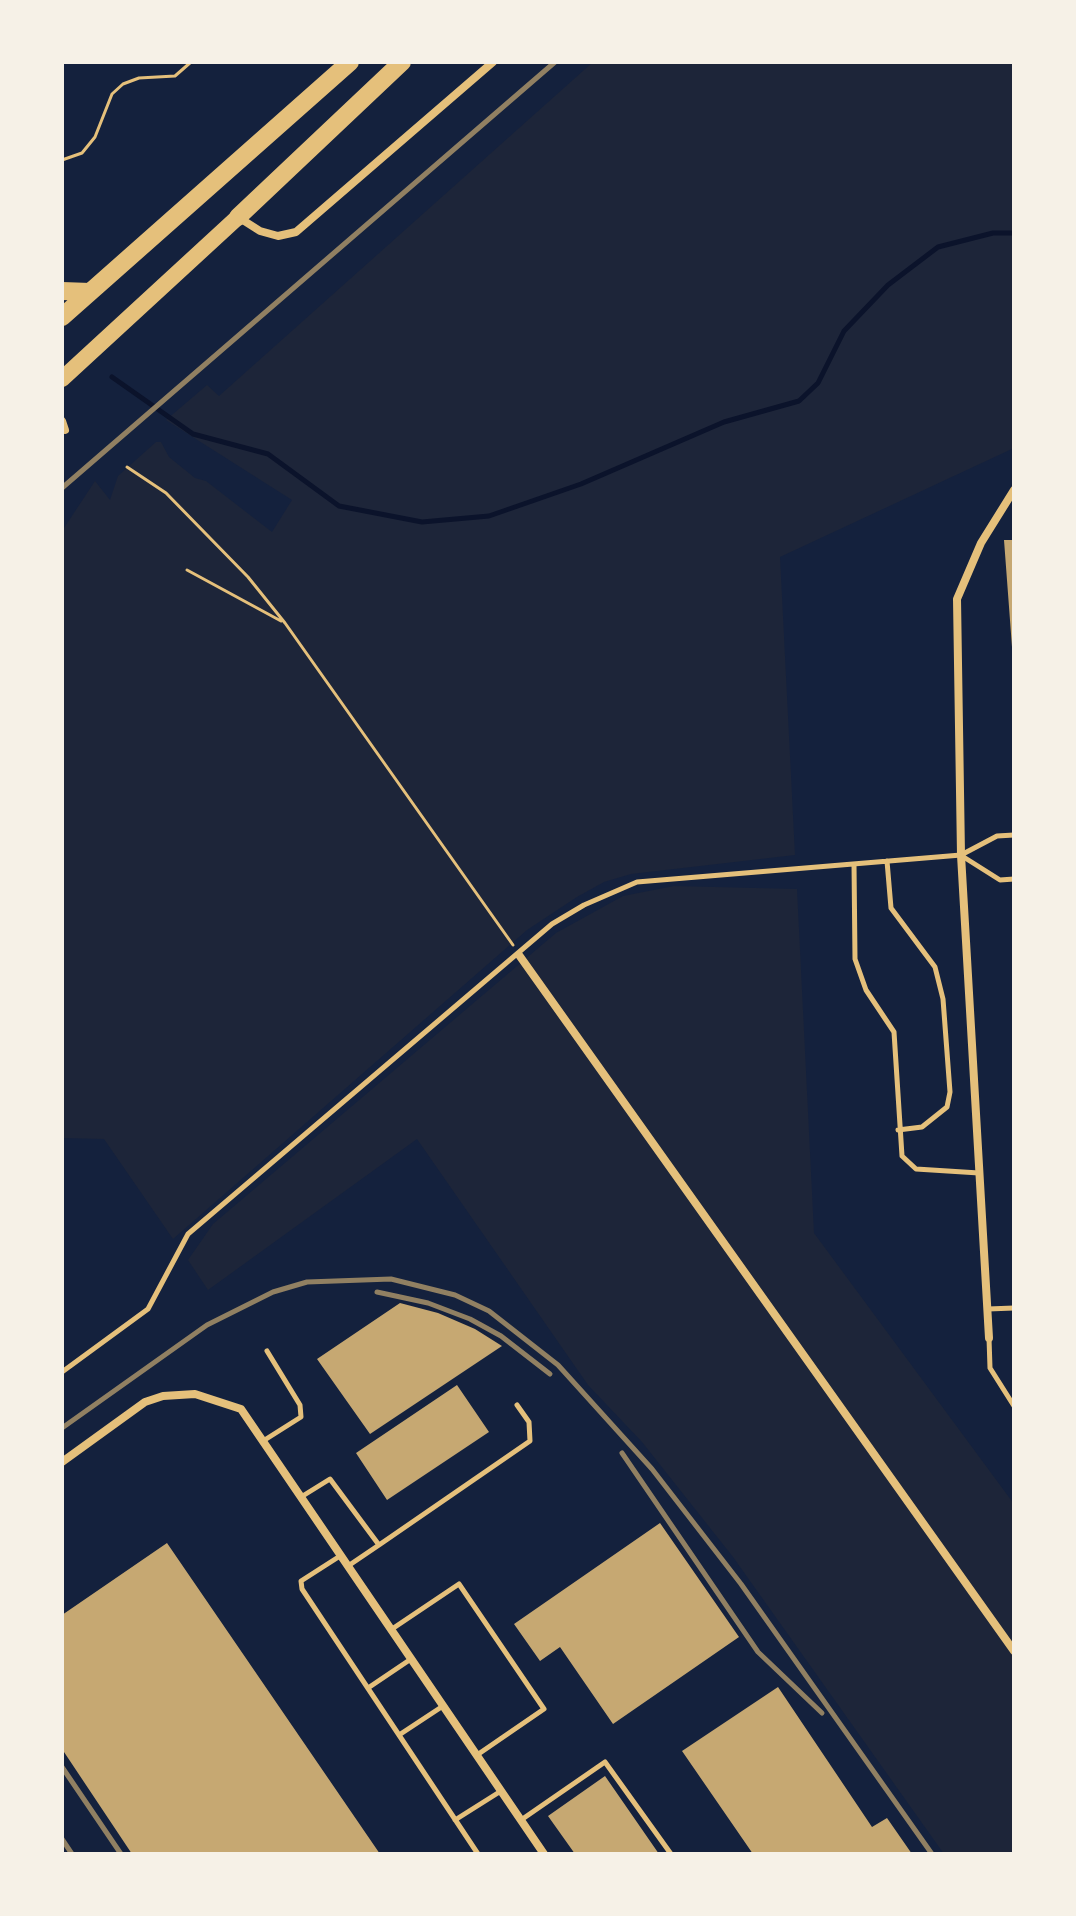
<!DOCTYPE html>
<style>
body{margin:0}
#map{position:relative;width:1076px;height:1916px;overflow:hidden;background:#14213d;font-family:"Noto Serif",serif}
canvas{display:block}
.frame{position:absolute;inset:0;border:64px solid #f6f1e7;pointer-events:none}
</style>
<div id="map">
<canvas width="1076" height="1916"></canvas>
<div class="frame"></div>
</div>
<script>
const ctx = document.querySelector('canvas').getContext('2d');
ctx.lineJoin = 'round';
function fill(path, color) { ctx.fillStyle = color; ctx.fill(path, 'evenodd'); }
const shape = rows => new Path2D(rows.map(r => 'M' + r).join(''));
function stroke(path, color, width, dash) { ctx.strokeStyle = color; ctx.lineWidth = width; ctx.lineCap = dash ? 'butt' : 'round'; ctx.setLineDash(dash || []); ctx.stroke(path); }
fill(shape([
 [593,62,1014,62,1014,448,780,557,795,855,631,874,604,882,577,897,527,930,173,1239,104,1139,62,1138,62,531,95,481,110,500,118,476,156,442,161,442,169,457,195,478,206,481,272,532,292,500,166,420,207,385,219,396],
 [674,886,797,889,814,1233,1014,1504,1014,1854,944,1854,733,1557,642,1442,588,1385,417,1139,208,1290,188,1260,213,1224,556,933,623,896]
]), '#1d2539');
stroke(shape([
 [112,377,193,434,268,454,339,506,422,522,489,516,581,484,724,422,799,401,818,383,844,331,888,285,938,247,993,233,1014,233]
]), '#0b132b', 5);
fill(shape([
 [1004,540,1014,540,1014,647,1012,647],
 [400,1303,438,1313,475,1329,502,1346,370,1434,317,1359],
 [457,1385,489,1432,387,1500,356,1453],
 [660,1523,739,1637,613,1724,560,1647,540,1661,514,1624],
 [167,1543,380,1854,132,1854,62,1749,62,1615],
 [778,1687,872,1827,887,1818,912,1854,753,1854,682,1751],
 [605,1776,659,1854,575,1854,548,1816]
]), '#c6a872');
stroke(shape([
 [62,160,82,153,95,137,112,94,123,84,139,78,175,76,191,62],
 [127,467,166,493,248,577,285,623,513,945],
 [187,570,281,621]
]), '#e5c07b', 3);
stroke(shape([
 [962,856,1000,880,1014,879],
 [887,861,891,908,935,967,943,999,950,1092,947,1107,922,1127,898,1130],
 [854,864,855,959,866,990,894,1032,902,1156,916,1169,979,1173],
 [988,1309,1014,1308],
 [989,1338,990,1368,1014,1406],
 [62,1372,148,1309,188,1234,552,924,584,905,637,882,961,855,997,836,1014,835],
 [263,1441,301,1417,300,1405,267,1351],
 [301,1497,330,1479,379,1545,348,1566],
 [379,1545,530,1441,529,1422,517,1405],
 [340,1556,301,1581,302,1589,478,1854],
 [392,1629,459,1584,544,1709,477,1755],
 [368,1688,411,1659],
 [399,1735,443,1706],
 [455,1820,501,1791],
 [521,1820,605,1762,671,1854]
]), '#e5c07b', 5);
stroke(shape([
 [238,217,260,231,278,236,296,232,493,62],
 [62,421,65,430],
 [519,955,1014,1651],
 [989,1338,961,855,957,599,981,543,1014,490],
 [62,1462,145,1402,163,1396,195,1394,241,1409,544,1854]
]), '#e5c07b', 8);
stroke(shape([
 [62,379,238,217]
]), '#e5c07b', 16);
stroke(shape([
 [238,217,402,62],
 [62,291,90,292],
 [62,317,350,62]
]), '#e5c07b', 18);
stroke(shape([
 [62,488,555,62],
 [377,1292,428,1303,470,1319,501,1336,550,1374],
 [62,1428,207,1325,273,1292,307,1282,391,1279,455,1295,489,1311,558,1365,652,1469,741,1584,932,1854],
 [622,1453,758,1652,822,1713],
 [62,1767,121,1854],
 [62,1839,72,1854]
]), '#918062', 5);
</script>
